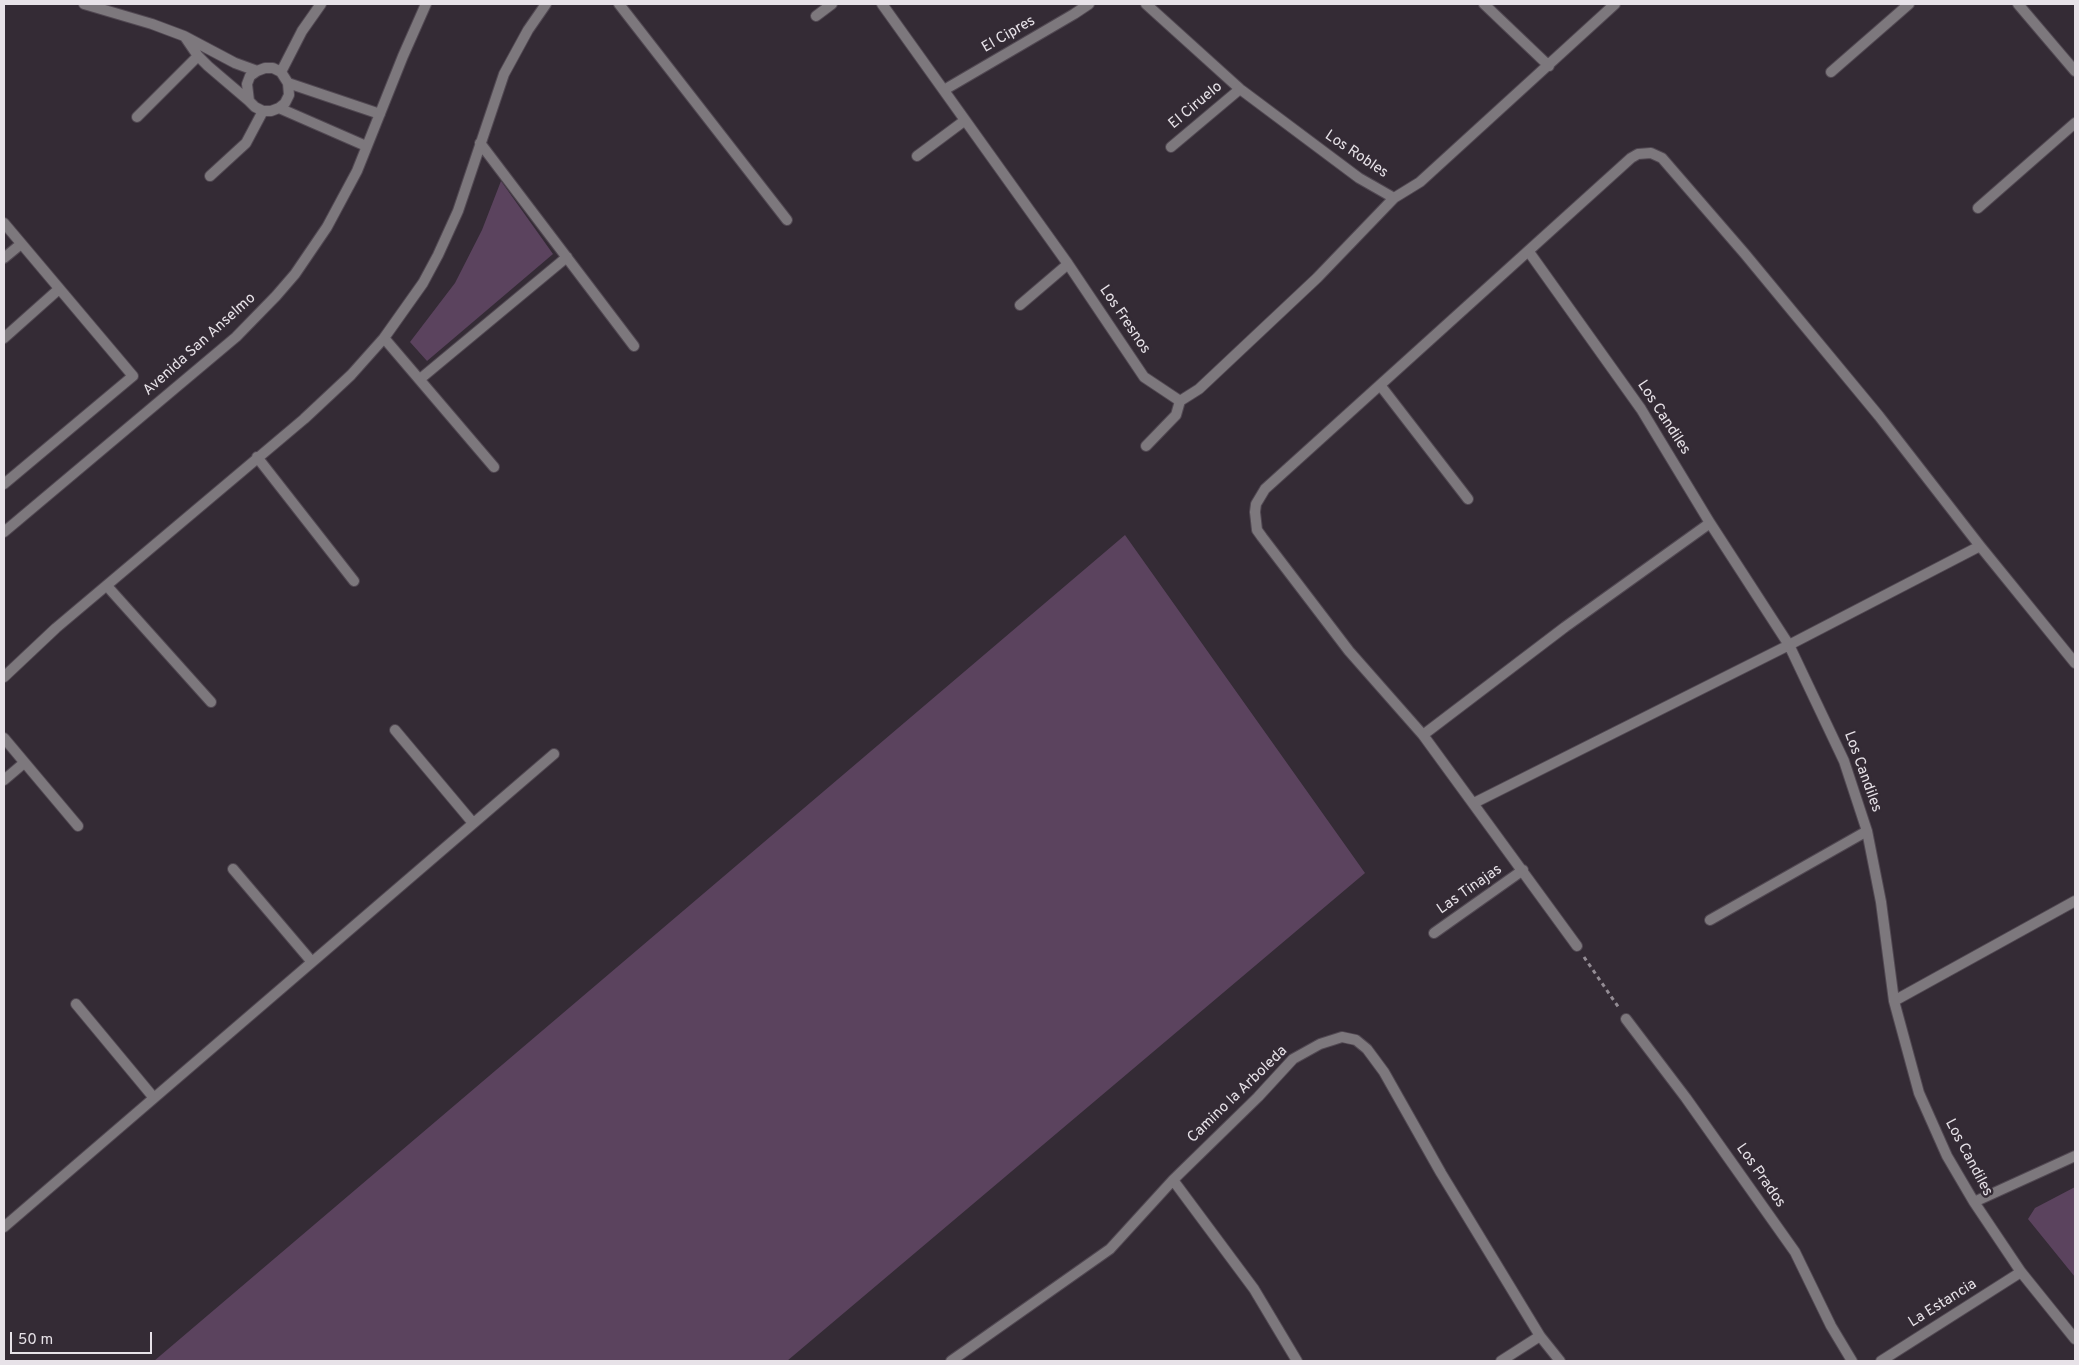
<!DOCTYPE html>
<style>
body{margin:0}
#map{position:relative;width:2079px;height:1365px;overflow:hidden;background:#342b35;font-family:Overpass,sans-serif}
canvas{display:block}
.frame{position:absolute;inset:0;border:5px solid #e7e2e8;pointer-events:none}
.scale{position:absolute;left:10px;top:1332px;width:142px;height:22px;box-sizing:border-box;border:2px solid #e7e2e8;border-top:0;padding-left:6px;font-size:15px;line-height:18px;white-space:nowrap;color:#e7e2e8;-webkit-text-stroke:4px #342b35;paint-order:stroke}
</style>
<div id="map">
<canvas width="2079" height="1365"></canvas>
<div class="frame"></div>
<div class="scale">50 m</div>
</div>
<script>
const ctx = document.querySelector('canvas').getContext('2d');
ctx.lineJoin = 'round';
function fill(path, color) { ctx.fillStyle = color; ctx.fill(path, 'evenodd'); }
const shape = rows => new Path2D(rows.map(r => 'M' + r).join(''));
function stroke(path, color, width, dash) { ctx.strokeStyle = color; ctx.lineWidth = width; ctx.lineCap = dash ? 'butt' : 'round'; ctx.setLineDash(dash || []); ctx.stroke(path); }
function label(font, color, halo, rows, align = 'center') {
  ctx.font = font + ' Overpass,sans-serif'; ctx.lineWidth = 5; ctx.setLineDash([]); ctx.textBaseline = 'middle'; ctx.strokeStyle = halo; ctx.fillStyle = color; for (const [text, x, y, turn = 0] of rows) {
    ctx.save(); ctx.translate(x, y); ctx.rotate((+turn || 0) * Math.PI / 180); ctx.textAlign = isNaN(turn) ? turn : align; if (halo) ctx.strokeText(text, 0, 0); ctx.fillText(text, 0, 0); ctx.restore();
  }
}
fill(shape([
 [501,181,553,254,427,361,410,342,455,283,482,230],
 [1125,535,1365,873,787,1361,154,1361],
 [2075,1187,2075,1277,2028,1219,2035,1208]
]), '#5b435e');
const street = shape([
 [84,4,152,24,184,36,235,63,257,71],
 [619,4,787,220],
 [882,4,1068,264,1144,377,1180,401,1199,389,1317,278,1394,198],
 [1146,4,1240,89,1359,178,1394,198,1420,182,1615,4],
 [1484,4,1549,66],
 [2018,4,2075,71],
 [816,16,832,4],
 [185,37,198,56,208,66,249,101],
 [281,72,302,31,321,4],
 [1831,72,1909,4],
 [288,83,289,95,285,103,279,108,271,111,263,111,255,107,249,101,247,84,250,76,257,71,265,68,273,68,281,72,288,83,380,114],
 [944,90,1074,14,1089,4],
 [279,108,366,146],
 [137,117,198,56],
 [480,143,634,346],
 [1171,147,1240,89],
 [917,156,964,121],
 [210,176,246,143,263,111],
 [1978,208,2075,123],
 [4,223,133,376,4,484],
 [1529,252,1641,409,1710,523,1789,645,1844,761,1867,831,1881,902,1894,1001,1919,1093,1947,1156,1974,1202,2021,1272,2075,1339],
 [4,258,21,244],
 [1020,305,1068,264],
 [4,338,59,289],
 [384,338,494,467],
 [420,379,567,257],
 [1380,385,1468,499],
 [1146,446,1176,415,1180,401],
 [257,457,354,581],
 [4,532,236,337,276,296,295,274,327,227,357,171,403,56,426,4],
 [107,586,211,702],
 [4,677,56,628,304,419,351,375,384,338,423,283,438,255,458,211,504,74,528,30,546,4],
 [395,730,473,823],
 [1423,735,1565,627,1710,523],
 [4,738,78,826],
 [4,780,24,763],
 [1474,803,1789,645,1980,546],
 [233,869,312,962],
 [1710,920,1867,831],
 [1434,933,1523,870],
 [1577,946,1423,735,1349,651,1262,537,1257,530,1255,512,1256,504,1265,489,1631,158,1638,154,1651,153,1662,158,1745,254,1879,416,1980,546,2075,663],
 [1894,1001,2075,901],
 [76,1004,154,1098],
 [1626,1019,1686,1098,1795,1252,1831,1326,1852,1361],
 [1173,1180,1254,1289,1297,1361],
 [1974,1202,2075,1156],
 [4,1227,554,754],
 [951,1361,1110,1249,1173,1180,1258,1097,1293,1059,1320,1044,1342,1037,1356,1040,1367,1049,1384,1072,1441,1173,1540,1336,1560,1361],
 [1501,1361,1540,1336],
 [1881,1361,2021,1272]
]);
stroke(street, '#514852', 12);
stroke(shape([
 [1584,957,1619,1008]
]), '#938c94', 3, [4, 4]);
stroke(street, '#7d787d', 10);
label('15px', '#e7e2e8', '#342b35', [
 ["El Cipres",1009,35,-30],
 ["El Ciruelo",1196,106,-40],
 ["Los Robles",1356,155,34],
 ["Los Fresnos",1124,320,56],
 ["Avenida San Anselmo",200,345,-42],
 ["Los Candiles",1663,418,57],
 ["Los Candiles",1862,772,70],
 ["Las Tinajas",1470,890,-35],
 ["Camino la Arboleda",1238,1095,-44],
 ["Los Candiles",1968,1158,62],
 ["Los Prados",1760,1176,55],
 ["La Estancia",1943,1304,-32]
]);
</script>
